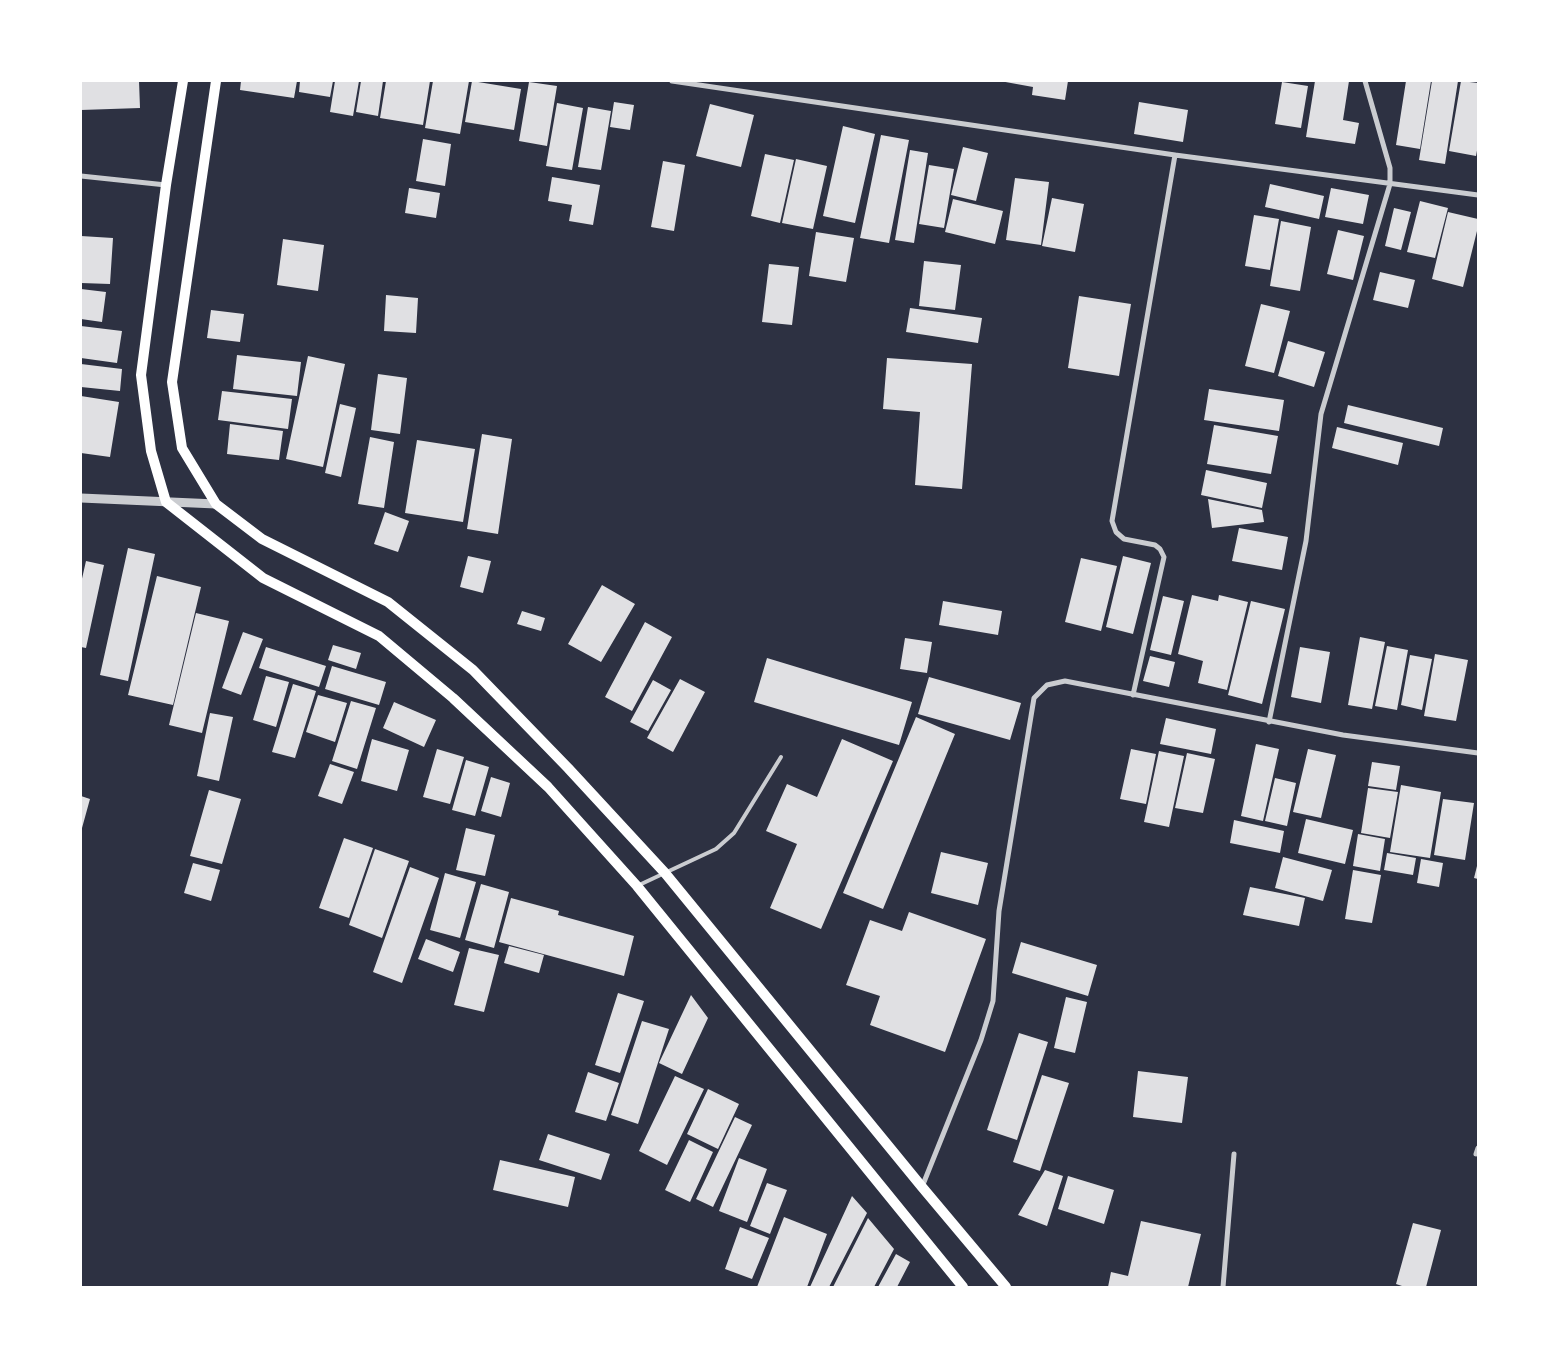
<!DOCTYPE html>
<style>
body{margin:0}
#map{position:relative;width:1559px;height:1368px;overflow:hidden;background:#2d3142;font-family:"Archivo Narrow",sans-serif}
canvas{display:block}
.frame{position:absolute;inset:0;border:82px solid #fff;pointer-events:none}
</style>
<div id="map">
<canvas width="1559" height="1368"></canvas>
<div class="frame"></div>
</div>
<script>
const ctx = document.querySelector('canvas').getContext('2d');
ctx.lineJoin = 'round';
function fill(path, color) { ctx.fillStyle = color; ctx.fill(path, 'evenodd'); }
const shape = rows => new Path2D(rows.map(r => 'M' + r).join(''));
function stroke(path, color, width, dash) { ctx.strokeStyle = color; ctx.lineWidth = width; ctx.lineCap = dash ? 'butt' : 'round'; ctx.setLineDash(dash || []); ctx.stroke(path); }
fill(shape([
 [81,81,139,81,140,108,81,110],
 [241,81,297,81,294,98,240,90],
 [300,81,333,81,330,97,299,92],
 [335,81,359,81,353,116,330,112],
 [361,81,383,81,378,116,356,112],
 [386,81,430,81,423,125,380,118],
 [433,81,469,81,460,134,425,128],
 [472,81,521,89,514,130,465,122],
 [1000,81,1068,81,1065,100,1032,95,1033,87],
 [1315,81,1349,81,1343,120,1359,123,1355,144,1306,137],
 [1406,81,1431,81,1420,149,1396,145],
 [1432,81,1458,81,1445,164,1419,160],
 [1461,81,1478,83,1478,145,1476,156,1449,151],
 [529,82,557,86,547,146,519,141],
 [1282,82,1308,86,1301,128,1275,124],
 [614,102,634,105,630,130,610,127],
 [1139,102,1188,110,1183,142,1134,134],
 [557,103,583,108,572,170,546,166],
 [710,104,754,115,741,167,696,156],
 [588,107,611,111,601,170,578,167],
 [843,126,875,134,855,223,823,216],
 [881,135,909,140,889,243,860,238],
 [423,139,451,144,445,186,416,181],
 [963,147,988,153,976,201,951,195],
 [910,150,928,153,914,243,895,240],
 [765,154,794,160,780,223,751,216],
 [796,159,827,166,813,229,782,223],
 [663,161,685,165,674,231,651,227],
 [929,165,954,169,944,228,919,224],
 [552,177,600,185,593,225,569,221,572,205,548,201],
 [1015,178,1049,182,1041,245,1006,240],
 [1270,184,1324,196,1319,219,1265,207],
 [409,188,440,193,436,218,405,213],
 [1331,188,1369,195,1363,224,1325,217],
 [1052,198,1084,204,1075,252,1042,246],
 [953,199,1003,211,995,244,945,232],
 [1420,201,1448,208,1435,258,1407,252],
 [1394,208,1411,212,1401,250,1385,246],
 [1448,212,1478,219,1478,227,1463,287,1432,279],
 [1254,215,1279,219,1270,270,1245,266],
 [1281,221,1311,227,1300,291,1270,286],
 [1338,230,1364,236,1353,280,1327,274],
 [816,232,854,238,846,282,809,276],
 [81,236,113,238,110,284,81,283],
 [283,239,324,245,318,291,277,285],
 [924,261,961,265,955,310,919,306],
 [769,264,799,267,792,325,762,322],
 [1380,272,1415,280,1408,308,1373,300],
 [81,289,106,292,102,322,81,319],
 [386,295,418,298,416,333,384,331],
 [1079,296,1131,304,1119,376,1068,368],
 [1261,304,1290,311,1274,373,1245,366],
 [910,308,982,318,978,343,906,332],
 [211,310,244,314,240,342,207,338],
 [81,326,122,331,117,363,81,358],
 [1288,341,1325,352,1314,387,1278,376],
 [237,355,301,362,297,396,233,389],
 [308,356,345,364,323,467,286,459],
 [887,358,972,364,962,489,915,485,920,412,883,409],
 [81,364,122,369,120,391,81,387],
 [378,374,407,378,400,434,371,430],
 [1209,389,1284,400,1279,431,1204,420],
 [222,391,292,399,288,429,218,420],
 [81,396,119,402,110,457,81,453],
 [340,404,356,408,341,477,325,473],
 [1348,405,1443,428,1439,446,1344,423],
 [230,424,283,431,279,460,227,454],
 [1214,425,1278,436,1271,474,1207,464],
 [1337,427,1403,443,1398,465,1332,448],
 [482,434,512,439,498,534,467,529],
 [370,437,394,442,384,508,358,504],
 [417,440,475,449,463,522,405,513],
 [1206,470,1267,483,1262,508,1201,495],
 [1208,499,1262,510,1264,522,1212,528],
 [385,512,409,521,398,552,374,544],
 [1239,528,1288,537,1282,570,1232,561],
 [128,548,155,554,128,681,100,675],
 [468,556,491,561,483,593,460,587],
 [1123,556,1151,563,1133,634,1106,627],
 [1081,558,1117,566,1101,631,1065,622],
 [86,561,104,565,86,648,81,647,81,583],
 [157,576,201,587,173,705,128,695],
 [602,585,635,604,601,662,568,644],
 [1192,595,1218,601,1219,595,1248,602,1227,690,1198,683,1203,661,1178,654],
 [1163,596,1184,601,1171,655,1150,650],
 [943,601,1002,611,998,635,939,625],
 [1251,601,1285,609,1262,704,1228,695],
 [522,611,545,618,541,631,517,624],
 [196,613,229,621,202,733,169,725],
 [645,622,672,637,632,711,605,697],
 [243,632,263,639,241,695,222,688],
 [1360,637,1385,642,1372,709,1348,705],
 [905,638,932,642,927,673,900,669],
 [333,645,361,653,356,669,328,660],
 [1387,646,1408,650,1397,710,1375,706],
 [266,647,326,666,319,687,259,668],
 [1300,647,1330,652,1321,703,1291,697],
 [1435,654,1468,660,1456,721,1424,716],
 [1410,655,1432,659,1422,710,1401,705],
 [1150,656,1175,662,1169,687,1143,681],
 [767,658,912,702,899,745,754,702],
 [332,666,386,682,379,705,325,689],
 [266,676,289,682,276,727,253,720],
 [929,677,1021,703,1010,740,918,714],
 [680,679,705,692,673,752,647,738],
 [653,680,671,690,648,731,630,722],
 [293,684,316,691,295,758,272,752],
 [318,695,347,703,335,742,306,732],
 [351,701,376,708,357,769,332,761],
 [394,702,436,720,424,747,383,728],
 [210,713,233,717,219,781,197,776],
 [916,717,955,734,883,909,843,893],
 [1166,718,1216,729,1211,754,1160,744],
 [372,739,409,750,397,791,361,781],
 [842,739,893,761,821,929,770,908,797,844,766,831,787,784,817,797],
 [1256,744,1279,749,1263,821,1241,816],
 [437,749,464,757,450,804,423,797],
 [1131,749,1156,754,1146,804,1120,799],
 [1308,749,1336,755,1321,818,1293,812],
 [1159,751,1184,756,1169,827,1144,822],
 [1187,753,1215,759,1203,813,1175,808],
 [466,760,489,767,475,816,452,810],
 [1372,762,1400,766,1396,790,1368,786],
 [330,764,354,772,342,804,318,796],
 [491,777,510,783,501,817,481,811],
 [1275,778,1296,783,1287,826,1265,821],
 [1401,785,1441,792,1430,858,1390,852],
 [1368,788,1398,792,1390,838,1361,833],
 [209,790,241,799,222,864,190,856],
 [81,796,90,799,82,828,81,828],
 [1443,799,1474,803,1465,860,1434,855],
 [1306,819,1353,830,1345,864,1298,853],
 [1234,820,1284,831,1280,853,1230,843],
 [466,828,495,835,485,876,456,870],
 [1358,834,1385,839,1380,871,1353,866],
 [344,838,373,848,349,918,319,908],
 [375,849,409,861,382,938,349,925],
 [941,852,988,863,978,905,931,893],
 [1387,853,1416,858,1413,875,1384,870],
 [1283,857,1332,870,1323,901,1275,888],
 [1421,859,1443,863,1439,887,1417,883],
 [193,863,220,870,211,901,184,893],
 [1477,866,1478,866,1478,879,1474,878],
 [410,867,439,878,402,983,373,972],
 [1353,870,1381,875,1372,923,1345,919],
 [445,873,476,882,460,938,430,930],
 [481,884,509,892,494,948,465,940],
 [1250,887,1305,898,1299,926,1243,915],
 [511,898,559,911,558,915,634,936,624,976,499,942],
 [909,912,986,939,945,1052,870,1025,880,996,846,985,870,920,902,931],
 [426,939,460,952,453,972,418,959],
 [1021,942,1097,965,1088,996,1012,973],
 [509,946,544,955,539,973,504,963],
 [469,948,499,955,484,1012,454,1005],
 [618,993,644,1001,620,1073,595,1065],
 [691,995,708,1018,682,1074,659,1063],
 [1066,997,1087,1002,1075,1053,1054,1048],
 [642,1021,669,1029,638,1124,611,1115],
 [1019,1033,1048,1042,1017,1140,987,1130],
 [1138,1071,1188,1077,1182,1123,1133,1117],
 [588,1072,619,1083,606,1121,575,1112],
 [1042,1075,1069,1083,1040,1171,1013,1162],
 [675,1076,704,1089,667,1165,639,1151],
 [708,1089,739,1104,718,1149,687,1134],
 [735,1117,752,1125,713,1207,696,1199],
 [548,1134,610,1154,601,1180,539,1160],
 [689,1140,713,1152,690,1202,665,1190],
 [739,1158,767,1169,747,1222,719,1211],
 [500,1160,575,1177,568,1207,493,1190],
 [1045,1170,1063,1176,1047,1226,1018,1215],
 [1068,1176,1114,1190,1104,1224,1058,1209],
 [767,1183,787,1190,770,1234,750,1226],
 [852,1196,867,1213,829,1287,810,1287],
 [784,1217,827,1234,807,1287,757,1287],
 [868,1218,894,1249,874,1287,833,1287],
 [1141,1221,1201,1234,1188,1287,1108,1287,1111,1272,1128,1276],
 [1413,1223,1441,1230,1426,1287,1405,1287,1396,1284],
 [740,1227,769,1238,752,1279,725,1269],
 [896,1254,910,1262,897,1287,878,1287]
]), '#e0e0e3');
stroke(shape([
 [637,886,716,849,734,833,781,757]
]), '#caccd0', 4);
stroke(shape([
 [672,81,1175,155,1478,195],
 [81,176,166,185],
 [1133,695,1164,557,1160,549,1155,545,1124,539,1116,532,1112,521,1175,155],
 [1269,722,1306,541,1321,414,1390,184,1390,168,1365,81],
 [1476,1154,1478,1148],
 [922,1187,981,1040,993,1001,999,911,1034,698,1047,685,1065,681,1343,735,1478,753],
 [1223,1287,1234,1154]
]), '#caccd0', 5);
stroke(shape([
 [81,498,216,504]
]), '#caccd0', 9);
stroke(shape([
 [183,81,166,185,141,375,151,451,166,502,263,578,379,636,453,698,548,787,637,886,963,1287],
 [216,81,172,382,182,448,216,504,262,539,388,602,473,670,568,768,665,873,922,1187,1006,1287]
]), '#fff', 10);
</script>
